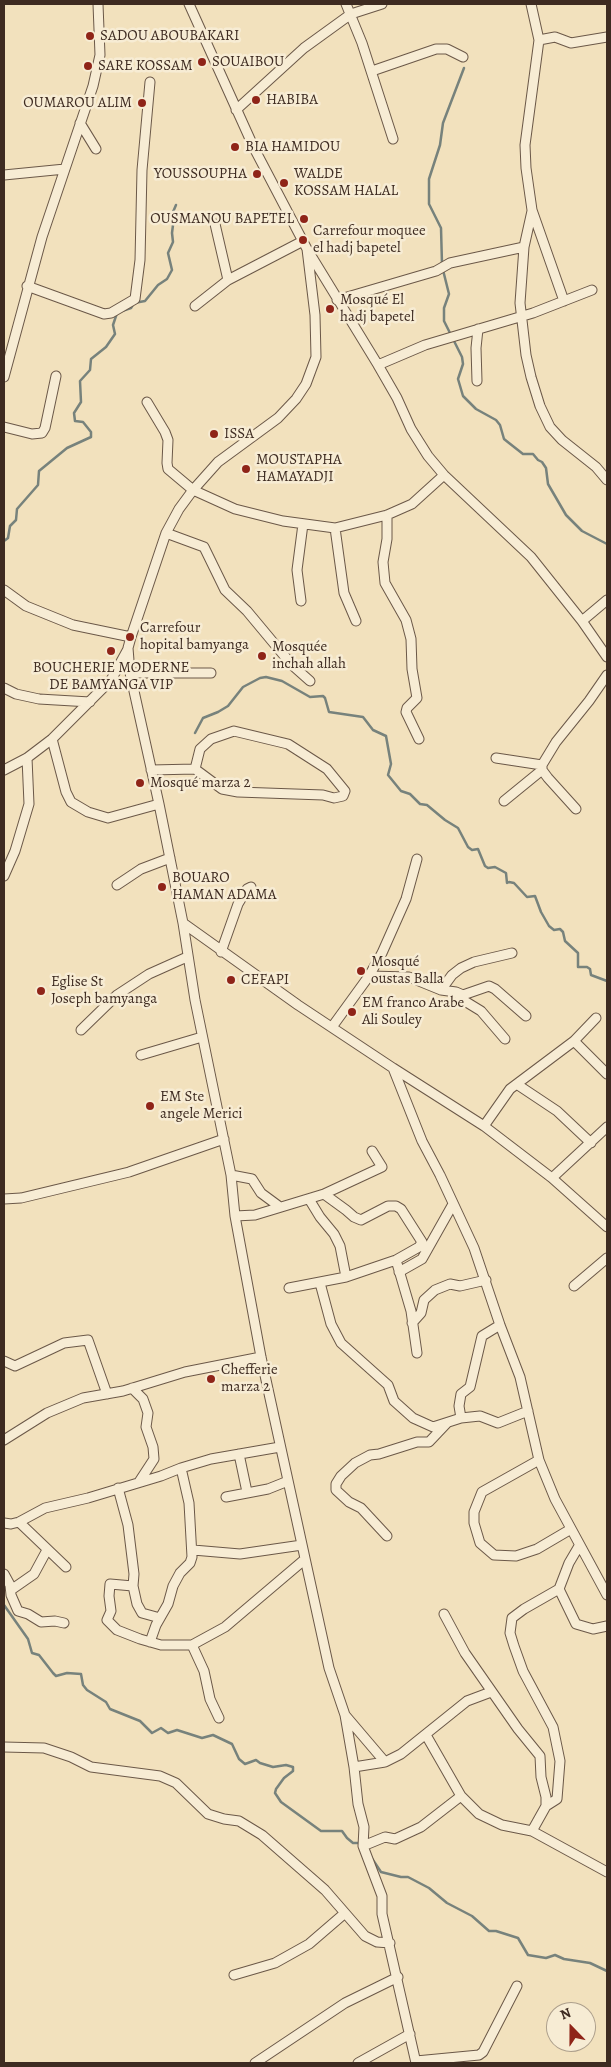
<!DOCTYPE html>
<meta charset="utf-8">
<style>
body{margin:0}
#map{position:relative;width:611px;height:2067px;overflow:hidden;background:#f2e1bd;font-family:Alegreya,serif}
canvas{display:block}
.frame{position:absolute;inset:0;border:5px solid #3e2b21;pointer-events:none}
.north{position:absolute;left:546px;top:2002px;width:50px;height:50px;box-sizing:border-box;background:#f7ecd4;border:1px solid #ad9f8c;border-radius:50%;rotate:338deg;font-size:14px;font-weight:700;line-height:20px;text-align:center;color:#3e2b21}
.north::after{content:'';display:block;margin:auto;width:18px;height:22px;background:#8f2418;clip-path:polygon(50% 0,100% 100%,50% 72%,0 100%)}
</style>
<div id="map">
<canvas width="611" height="2067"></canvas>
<div class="frame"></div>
<div class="north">N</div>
</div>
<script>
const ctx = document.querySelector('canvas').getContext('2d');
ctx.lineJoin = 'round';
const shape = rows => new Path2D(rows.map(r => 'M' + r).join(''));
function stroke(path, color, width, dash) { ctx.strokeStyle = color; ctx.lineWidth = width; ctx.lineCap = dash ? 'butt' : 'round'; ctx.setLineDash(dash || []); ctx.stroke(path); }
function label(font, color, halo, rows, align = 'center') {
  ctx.font = font + ' Alegreya,serif'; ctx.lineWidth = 5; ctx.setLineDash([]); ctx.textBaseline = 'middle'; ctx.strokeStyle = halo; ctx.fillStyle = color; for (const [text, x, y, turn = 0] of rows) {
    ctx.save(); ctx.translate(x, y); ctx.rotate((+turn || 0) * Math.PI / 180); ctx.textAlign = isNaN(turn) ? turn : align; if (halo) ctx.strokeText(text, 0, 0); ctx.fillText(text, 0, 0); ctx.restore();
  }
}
stroke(shape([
 [442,264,441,228,429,204,429,179,440,145,443,123,464,68],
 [443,270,449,294,444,308,444,321,462,357,463,364,458,379,463,396,476,409,496,420,500,425,504,439,509,443,523,454,533,454,538,460,542,462,546,468,548,484,566,515,582,531,607,544],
 [122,311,131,308,134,303,145,301,158,285,167,279,172,270,168,253,173,242,172,233,174,217,173,212,176,205],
 [4,541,8,538,10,526,16,520,17,509,38,485,39,471,67,448,91,437,91,432,83,422,75,421,74,413,81,402,80,381,90,370,91,359,106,347,115,334,113,325,117,313],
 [195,733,203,718,218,712,228,706,243,687,260,678,266,677,282,681,310,697,323,696,325,698,329,712,363,717,373,730,386,736,391,764,388,775,401,791,410,794,420,804,427,805,445,820,458,828,468,847,472,850,478,849,485,866,488,868,495,867,506,873,507,883,509,882,514,883,527,897,535,896,541,912,549,926,554,930,560,929,563,932,565,941,578,953,578,967,587,967,590,969,591,975,607,981],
 [4,1605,28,1639,32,1653,39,1655,53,1673,56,1676,67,1673,81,1674,83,1685,87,1690,106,1702,110,1709,140,1721,152,1733,161,1728,168,1733,177,1730,202,1738,213,1735,232,1744,239,1759,245,1764,256,1760,260,1763,273,1767,286,1765,293,1767,293,1771,284,1778,276,1789,275,1793,281,1802,321,1831,342,1831,347,1838,353,1843,360,1843],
 [371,1857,381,1872,401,1877,408,1877,429,1888,447,1903,472,1916,489,1931,496,1931,518,1938,528,1955,546,1958,555,1955,564,1959,590,1963,607,1971]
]), '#77827c', 2.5);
const minor = shape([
 [189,4,254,148,307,249,378,365,397,398,411,429,428,456,444,475,531,557,582,621,607,657],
 [346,4,362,43,393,139],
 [531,4,539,40,525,145,526,168,532,210,564,301],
 [539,40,555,37,571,43,607,37],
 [372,71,436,49,447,49,463,57],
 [236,110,304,48,351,14,382,4],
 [80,123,96,149],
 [4,175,65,169],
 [532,211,524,247,520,303,526,355,531,377,540,406,550,427,562,440,596,467,607,480],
 [215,224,228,280],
 [307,249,315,315,316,357,306,384,296,399,278,418,218,462,193,490,179,509,166,533,131,637,128,648,130,673,159,804,183,923,195,1000,231,1175,235,1216,261,1357,329,1668,345,1715,354,1767,358,1804,364,1827,363,1846,382,1896,382,1914,416,2063],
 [27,286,104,314,111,313,135,299,140,260,142,170,150,82],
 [337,300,436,271,450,263,524,247],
 [195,306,228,280,303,241],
 [378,365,425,345,533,313,592,290],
 [4,377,42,237,93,86,100,55,98,4],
 [477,381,476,348,478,329],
 [147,402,165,432,168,440,167,463,168,469,193,490,235,509,283,521,335,528,387,515,412,504,444,475],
 [4,427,32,434,42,433,45,428,56,376],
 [387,515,387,539,383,562,385,583,406,620,411,639,412,669,417,698,407,708,406,712,419,739],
 [335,528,344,593,356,621],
 [166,533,204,547,225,590,247,611,292,665,310,681],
 [4,590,26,606,73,625,131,637],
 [301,601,297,570,303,524],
 [582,621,607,600],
 [130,673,211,673],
 [4,688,16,694,39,699,90,702],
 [52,739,66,792,71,802,88,812,108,818,159,804],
 [496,758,542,765,542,770,548,778,576,809],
 [542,765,556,742,589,701,607,675],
 [4,770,27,758,52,739,111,680,128,649],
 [151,770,195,769,222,789,238,792,323,795,334,798,343,796,345,791,327,769,288,744,234,731,211,739,200,749,195,769],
 [504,801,542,770],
 [4,876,15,851,29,804,27,758],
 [117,885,141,869,170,858],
 [183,923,298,1005,393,1068],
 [221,952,238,904,247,889,251,887],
 [369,976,382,953,406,899,417,859],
 [441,990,452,975,461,968,474,962,512,953],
 [457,993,463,1000,481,1011,505,1039],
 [332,1027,369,976,409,977,441,990,456,992,463,995,489,986,495,989,526,1016],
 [81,1030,117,995,149,974,187,957],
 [574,1041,607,1074],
 [141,1055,202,1037],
 [518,1085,557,1111,591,1143],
 [484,1126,510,1089,574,1041,596,1018],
 [231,1175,252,1179,261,1193,280,1207],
 [552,1178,607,1127],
 [324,1194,382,1167,372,1151],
 [4,1199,21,1198,129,1172,224,1139],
 [309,1199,320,1217,334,1234,340,1246,346,1277],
 [235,1216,255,1215,324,1194,346,1210,354,1217,361,1220,388,1206,396,1206,401,1209,422,1242,419,1247,396,1260,346,1277,289,1288],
 [607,1227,552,1178,484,1126,393,1068,422,1141,440,1175,474,1248,500,1325,520,1377,539,1460,555,1499,607,1595],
 [396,1260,411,1311,417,1353],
 [399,1272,422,1259,453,1204],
 [320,1283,331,1324,341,1343,388,1385,394,1401,413,1418,433,1427,461,1418,480,1416,498,1423,528,1411],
 [574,1286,607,1258],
 [412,1323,421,1313,424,1300,435,1290,450,1284,460,1286,486,1280],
 [4,1361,15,1366,64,1343,88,1340,107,1394],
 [132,1388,143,1399,148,1413,146,1427,153,1447,154,1459,139,1482],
 [461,1418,459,1406,461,1394,470,1387,482,1336,500,1325],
 [4,1440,47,1413,83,1398,123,1391,185,1372,261,1357],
 [239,1454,247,1492],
 [539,1460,482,1492,474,1512,474,1523,480,1543,494,1555,516,1556,537,1549,571,1529],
 [181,1468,211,1459,280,1447],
 [118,1488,128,1525,134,1574,133,1586,137,1604,142,1613,160,1618],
 [226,1497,268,1489,288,1481],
 [19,1522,66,1567],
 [4,1523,11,1524,19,1522,45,1508,88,1498,161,1476,181,1468,189,1503,192,1557,190,1563,180,1573,173,1586,168,1604,156,1625,150,1642],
 [387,1536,361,1508,349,1502,336,1490,336,1484,341,1476,355,1463,370,1455,379,1454,417,1442,429,1442,447,1423],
 [193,1550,240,1554,302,1545],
 [4,1574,10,1585,11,1595,18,1611,28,1614,41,1622,55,1621,64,1623],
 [133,1586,110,1584,109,1596,111,1611,107,1620,117,1630,140,1639,161,1645,192,1645,225,1627,304,1560],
 [559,1589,576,1624,593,1629,607,1626],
 [11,1590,34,1574,47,1550],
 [444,1614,465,1653,518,1729,540,1756,541,1777,546,1797,546,1806],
 [192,1645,204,1671,210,1699,219,1718],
 [345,1715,385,1762],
 [426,1735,461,1796,479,1814,502,1825,532,1831,607,1872],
 [4,1747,44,1748,71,1757,91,1767,160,1776,176,1783,208,1814,224,1819,239,1821,262,1835,325,1890,365,1936,377,1942,390,1943],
 [354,1767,385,1762,401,1754,467,1701,491,1692],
 [532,1831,546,1806,557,1799,560,1761,553,1727,523,1671,514,1646,510,1633,512,1618,524,1609,559,1589,569,1563,579,1546],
 [363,1846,385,1837,395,1839,421,1827,461,1796],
 [234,1975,275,1963,309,1944,345,1913],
 [416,2061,479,2055,483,2052,517,1986],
 [255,2063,345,2003,398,1977],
 [358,2063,410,2034]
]);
stroke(minor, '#6b5848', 11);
stroke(minor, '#f7ecd4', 9);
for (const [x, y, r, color] of [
 [90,36,5,"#8f2418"],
 [202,62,5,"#8f2418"],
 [88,66,5,"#8f2418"],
 [256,100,5,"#8f2418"],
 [142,103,5,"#8f2418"],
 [235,147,5,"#8f2418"],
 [257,174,5,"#8f2418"],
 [284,183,5,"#8f2418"],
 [304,219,5,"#8f2418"],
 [303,240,5,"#8f2418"],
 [330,309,5,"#8f2418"],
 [214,434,5,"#8f2418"],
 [246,469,5,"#8f2418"],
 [130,637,5,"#8f2418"],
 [111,651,5,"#8f2418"],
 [262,656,5,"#8f2418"],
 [140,783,5,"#8f2418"],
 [162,887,5,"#8f2418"],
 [361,971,5,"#8f2418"],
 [231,980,5,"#8f2418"],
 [41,991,5,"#8f2418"],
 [352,1012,5,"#8f2418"],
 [150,1106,5,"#8f2418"],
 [211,1379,5,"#8f2418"]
]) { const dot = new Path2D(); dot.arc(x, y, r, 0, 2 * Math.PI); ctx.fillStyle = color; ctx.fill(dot); stroke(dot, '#f7ecd4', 2); }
label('15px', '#3e2b21', '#f7ecd4', [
 ["SADOU ABOUBAKARI",100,36],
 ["SOUAIBOU",212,62],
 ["SARE KOSSAM",98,66],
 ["HABIBA",266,100],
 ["OUMAROU ALIM",132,103,"right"],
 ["BIA HAMIDOU",245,147],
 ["YOUSSOUPHA",247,174,"right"],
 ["WALDE",294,174],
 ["KOSSAM HALAL",294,191],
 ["OUSMANOU BAPETEL",294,219,"right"],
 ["Carrefour moquee",313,231],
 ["el hadj bapetel",313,248],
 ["Mosqué El",340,300],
 ["hadj bapetel",340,317],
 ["ISSA",224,434],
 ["MOUSTAPHA",256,460],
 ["HAMAYADJI",256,477],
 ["Carrefour",140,628],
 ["hopital bamyanga",140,645],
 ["Mosquée",272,647],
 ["inchah allah",272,664],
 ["BOUCHERIE MODERNE",111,668,"center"],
 ["DE BAMYANGA VIP",111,685,"center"],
 ["Mosqué marza 2",150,783],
 ["BOUARO",172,878],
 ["HAMAN ADAMA",172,895],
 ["Mosqué",371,962],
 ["oustas Balla",371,979],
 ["CEFAPI",241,980],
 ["Eglise St",51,982],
 ["Joseph bamyanga",51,999],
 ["EM franco Arabe",362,1003],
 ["Ali Souley",362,1020],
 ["EM Ste",160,1097],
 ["angele Merici",160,1114],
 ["Chefferie",221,1370],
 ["marza 2",221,1387]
], 'left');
</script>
